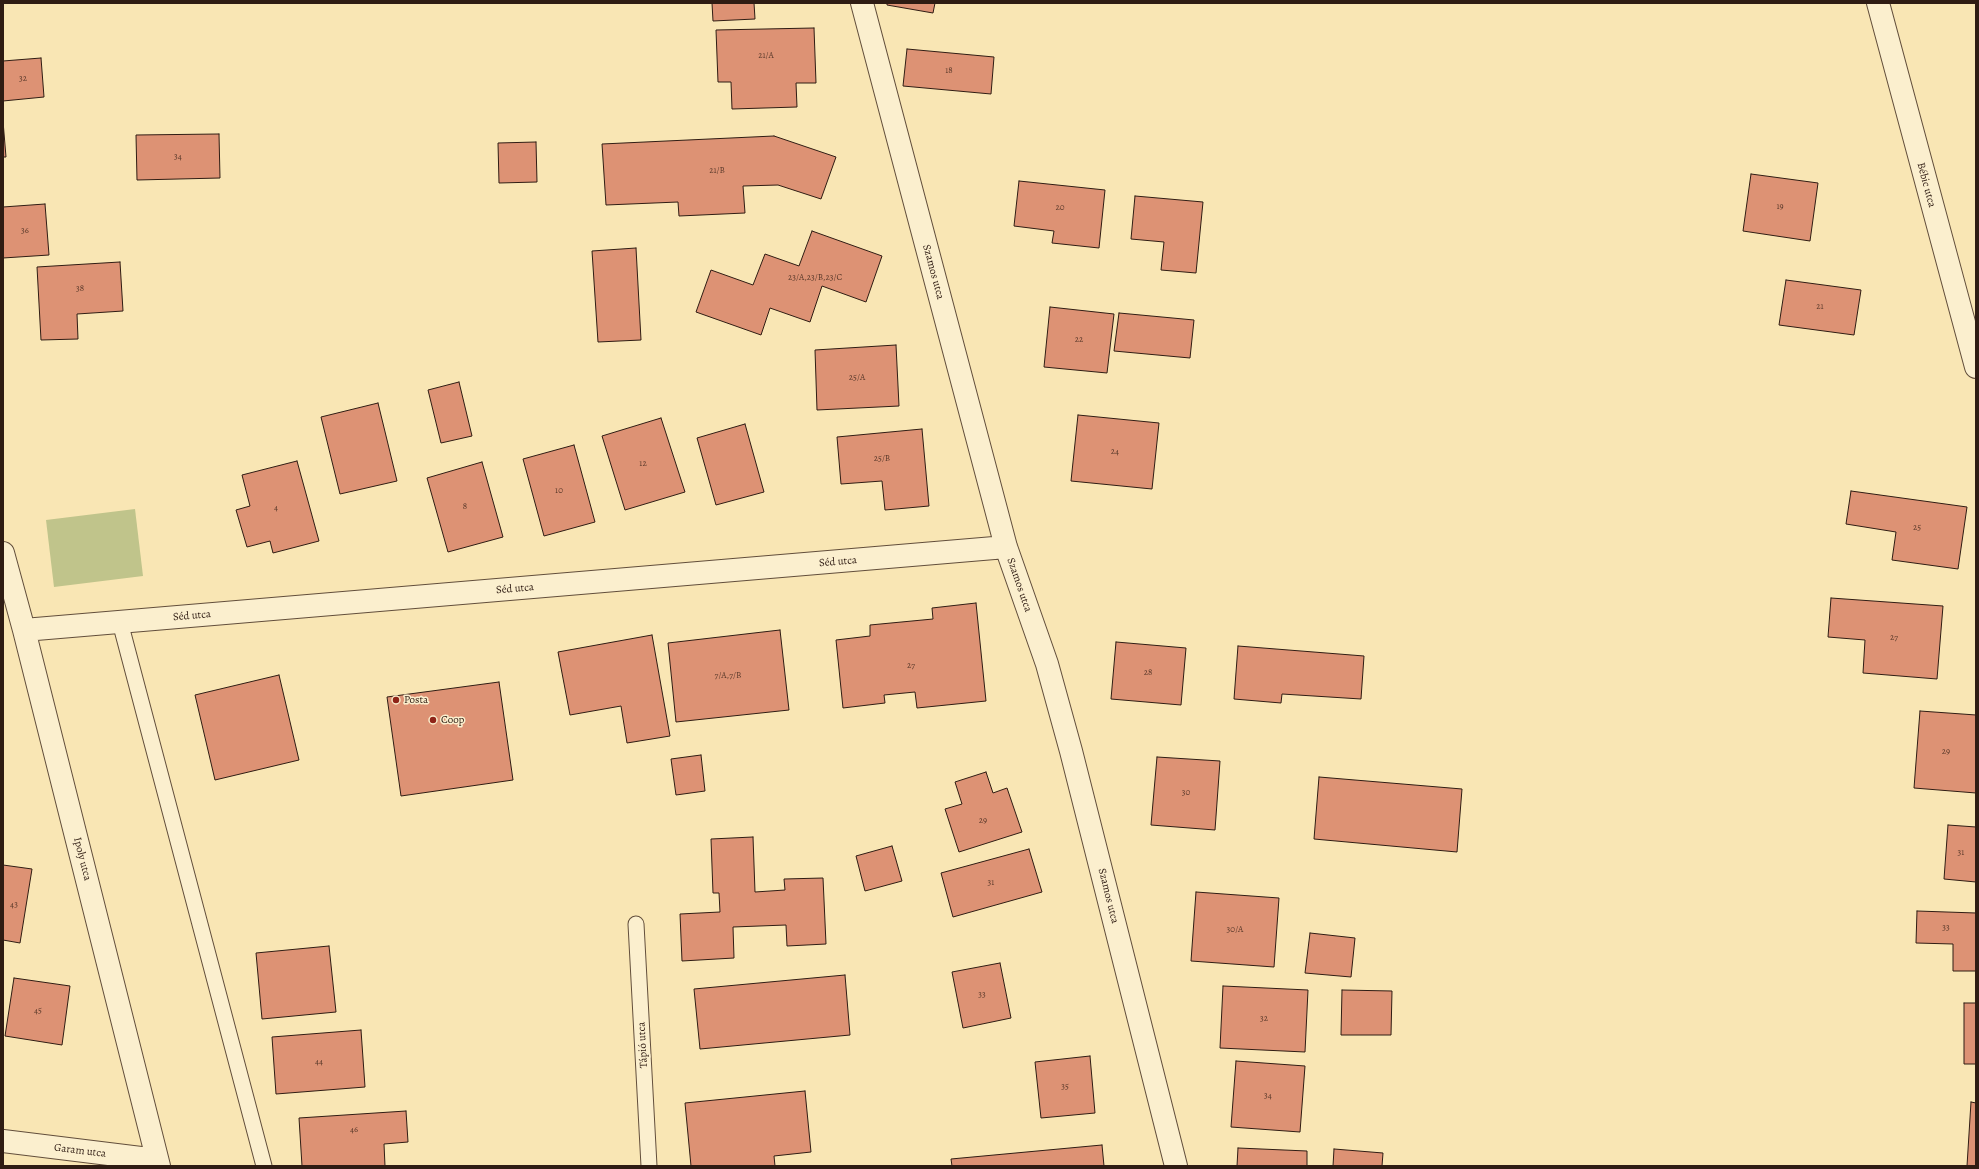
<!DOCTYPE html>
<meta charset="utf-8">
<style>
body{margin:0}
#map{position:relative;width:1979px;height:1169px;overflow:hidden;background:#f9e6b4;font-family:Alegreya,serif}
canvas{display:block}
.frame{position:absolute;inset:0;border:4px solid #2f1c13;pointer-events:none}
</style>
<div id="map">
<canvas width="1979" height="1169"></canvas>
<div class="frame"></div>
</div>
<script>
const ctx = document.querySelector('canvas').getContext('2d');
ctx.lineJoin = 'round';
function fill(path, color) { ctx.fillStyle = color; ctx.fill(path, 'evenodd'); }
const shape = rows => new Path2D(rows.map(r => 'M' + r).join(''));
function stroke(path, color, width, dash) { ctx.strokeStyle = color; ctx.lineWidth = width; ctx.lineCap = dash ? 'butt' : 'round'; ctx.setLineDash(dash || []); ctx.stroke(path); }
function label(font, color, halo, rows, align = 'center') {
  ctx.font = font + ' Alegreya,serif'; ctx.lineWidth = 3; ctx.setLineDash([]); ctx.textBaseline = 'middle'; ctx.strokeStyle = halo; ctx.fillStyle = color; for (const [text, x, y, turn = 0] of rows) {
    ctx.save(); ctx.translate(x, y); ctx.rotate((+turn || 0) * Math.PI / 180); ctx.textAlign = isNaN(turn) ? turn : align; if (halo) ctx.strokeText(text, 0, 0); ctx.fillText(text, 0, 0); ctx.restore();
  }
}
fill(shape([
 [135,509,143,576,54,587,46,520]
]), '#c0c48b');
const building = shape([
 [712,3,754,3,755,19,713,21,712,3],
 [887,3,935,3,933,13,887,5,887,3],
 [814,28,816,83,796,83,797,107,732,109,731,82,718,82,716,30,814,28],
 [907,49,994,57,991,94,903,86,907,49],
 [41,58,44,97,3,101,3,61,41,58],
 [3,121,6,157,3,157,3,121],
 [219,134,220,178,137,180,136,135,219,134],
 [774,136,836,157,821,199,778,185,743,186,745,213,679,216,678,202,606,205,602,144,774,136],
 [536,142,537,182,499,183,498,143,536,142],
 [1751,174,1818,183,1810,241,1743,231,1751,174],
 [1019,181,1105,190,1099,248,1052,243,1054,231,1014,226,1019,181],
 [1135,196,1203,202,1196,273,1161,270,1164,242,1131,239,1135,196],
 [45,204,49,255,3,258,3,207,45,204],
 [812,231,882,256,866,302,822,286,810,322,770,308,761,335,696,312,711,270,753,285,765,254,799,266,812,231],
 [636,248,641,340,598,342,592,251,636,248],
 [120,262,123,311,77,314,78,339,41,340,37,267,120,262],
 [1786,280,1861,290,1854,335,1779,325,1786,280],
 [1050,307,1114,314,1107,373,1044,367,1050,307],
 [1119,313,1194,320,1190,358,1114,351,1119,313],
 [896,345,899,406,817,410,815,350,896,345],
 [459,382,472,436,441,443,428,390,459,382],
 [378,403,397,481,340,494,321,417,378,403],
 [1078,415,1159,423,1152,489,1071,481,1078,415],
 [661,418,685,492,625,510,602,436,661,418],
 [745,424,764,492,716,505,697,438,745,424],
 [922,429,929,506,885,510,882,481,841,484,837,437,922,429],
 [574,445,595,522,544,536,523,459,574,445],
 [297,461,319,541,273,553,270,541,247,547,236,510,250,506,242,475,297,461],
 [482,462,503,537,448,552,427,478,482,462],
 [1851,491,1967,507,1958,569,1892,560,1896,532,1846,524,1851,491],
 [1831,598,1943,606,1937,679,1863,673,1865,640,1828,637,1831,598],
 [976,603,986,701,917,708,915,692,884,695,885,703,843,708,836,640,870,636,870,625,933,619,932,608,976,603],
 [780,630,789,710,676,722,668,643,780,630],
 [652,635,670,736,627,743,621,706,570,715,558,652,652,635],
 [1116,642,1186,648,1181,705,1111,699,1116,642],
 [1238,646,1364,656,1361,699,1282,694,1281,703,1234,699,1238,646],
 [279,675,299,760,215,780,195,695,279,675],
 [499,682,513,780,401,796,387,697,499,682],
 [1920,711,1976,715,1976,793,1914,788,1920,711],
 [701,755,705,791,676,795,671,759,701,755],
 [1157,757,1220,761,1215,830,1151,825,1157,757],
 [986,772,993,793,1007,788,1022,832,959,852,945,809,962,804,955,782,986,772],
 [1319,777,1462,789,1457,852,1314,839,1319,777],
 [1948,825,1976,827,1976,882,1944,879,1948,825],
 [753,837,755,892,785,890,784,879,823,878,826,944,787,946,786,925,733,927,734,958,682,961,680,914,720,912,719,893,713,893,711,839,753,837],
 [892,846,902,881,865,891,856,856,892,846],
 [1029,849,1042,892,953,917,941,873,1029,849],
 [3,865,32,869,20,943,3,940,3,865],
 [1196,892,1279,898,1274,967,1191,961,1196,892],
 [1917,911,1976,913,1976,971,1953,971,1953,944,1916,943,1917,911],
 [1310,933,1355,938,1351,977,1305,973,1310,933],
 [329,946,336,1012,262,1019,256,953,329,946],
 [1000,963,1011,1018,963,1028,952,972,1000,963],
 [845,975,850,1035,700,1049,694,989,845,975],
 [14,978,70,986,62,1045,5,1036,14,978],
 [1223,986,1308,990,1305,1052,1220,1048,1223,986],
 [1342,990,1392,991,1391,1035,1341,1035,1342,990],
 [1964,1003,1976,1003,1976,1064,1964,1064,1964,1003],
 [361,1030,365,1087,276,1094,272,1037,361,1030],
 [1090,1056,1095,1113,1041,1118,1035,1062,1090,1056],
 [1236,1061,1305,1066,1300,1132,1231,1127,1236,1061],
 [805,1091,811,1152,774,1156,775,1166,691,1166,685,1103,805,1091],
 [1971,1102,1976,1103,1976,1166,1967,1166,1971,1102],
 [406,1111,408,1142,384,1144,385,1166,302,1166,299,1118,406,1111],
 [1102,1145,1104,1166,952,1166,951,1159,1102,1145],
 [1238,1148,1307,1151,1307,1166,1237,1166,1238,1148],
 [1334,1149,1383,1153,1382,1166,1333,1166,1334,1149]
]);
fill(building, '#dd9274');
stroke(building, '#2f1c13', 1);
const service = shape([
 [120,622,264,1166],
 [636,924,649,1166]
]);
const minor = shape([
 [862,3,1006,547,1047,664,1071,751,1176,1166],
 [1878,3,1976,367],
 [3,553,24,630,159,1166],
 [24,630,1006,547],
 [3,1141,157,1160]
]);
stroke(service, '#624e3b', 17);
stroke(minor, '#624e3b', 24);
stroke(service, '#fbefce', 15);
stroke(minor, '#fbefce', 22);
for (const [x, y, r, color] of [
 [396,700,4,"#8f2418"],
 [433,720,4,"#8f2418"]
]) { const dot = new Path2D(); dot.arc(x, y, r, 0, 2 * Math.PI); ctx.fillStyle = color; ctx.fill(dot); stroke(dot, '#fbefce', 1.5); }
label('9px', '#5a3a2b', null, [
 ["21/A",766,56],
 ["18",949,71],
 ["32",23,79],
 ["34",178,157],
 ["21/B",717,171],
 ["19",1780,207],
 ["20",1060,208],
 ["36",25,231],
 ["23/A,23/B,23/C",815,278],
 ["38",80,289],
 ["21",1820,307],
 ["22",1079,340],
 ["25/A",857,378],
 ["24",1115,452],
 ["25/B",882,459],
 ["12",643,464],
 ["10",559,491],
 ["8",465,507],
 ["4",276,508],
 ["25",1917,528],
 ["27",1894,638],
 ["27",911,666],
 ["28",1148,673],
 ["7/A,7/B",728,676],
 ["29",1946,752],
 ["30",1186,793],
 ["29",983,821],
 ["31",1961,853],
 ["31",991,883],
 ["43",14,905],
 ["33",1946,928],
 ["30/A",1235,930],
 ["33",982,995],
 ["45",38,1011],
 ["32",1264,1019],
 ["44",319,1062],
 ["35",1065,1087],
 ["34",1268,1096],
 ["46",354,1130]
]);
label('11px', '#2f1c13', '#fbefce', [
 ["Bébic utca",1926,185,75],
 ["Szamos utca",933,272,75],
 ["Séd utca",838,562,-5],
 ["Szamos utca",1019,585,71],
 ["Séd utca",515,589,-5],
 ["Séd utca",192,616,-5],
 ["Ipoly utca",82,859,76],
 ["Szamos utca",1108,896,76],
 ["Tápió utca",643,1045,-93],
 ["Garam utca",80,1151,7]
]);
label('11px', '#2f1c13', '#fbefce', [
 ["Posta",404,700],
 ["Coop",441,720]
], 'left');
</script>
